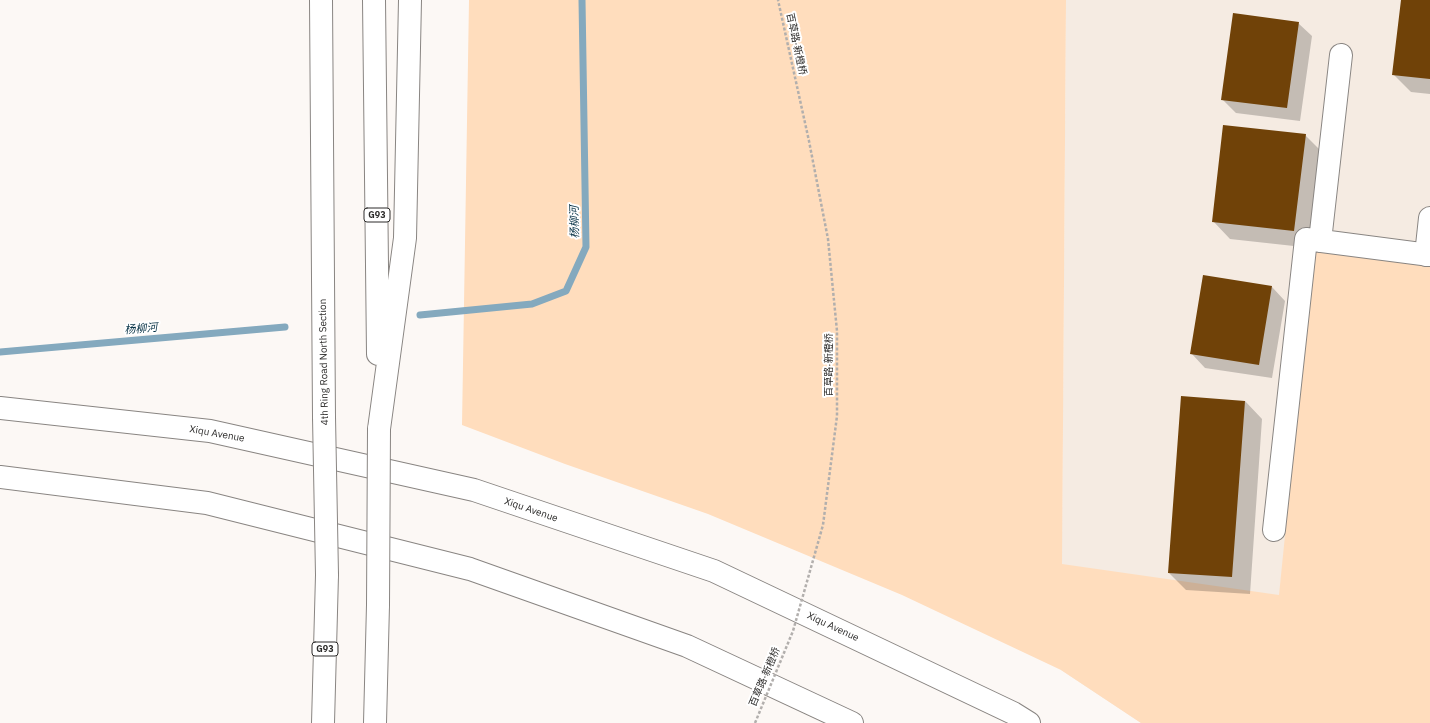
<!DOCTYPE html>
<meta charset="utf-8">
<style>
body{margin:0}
canvas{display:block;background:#fcf8f5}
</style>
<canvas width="1430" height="723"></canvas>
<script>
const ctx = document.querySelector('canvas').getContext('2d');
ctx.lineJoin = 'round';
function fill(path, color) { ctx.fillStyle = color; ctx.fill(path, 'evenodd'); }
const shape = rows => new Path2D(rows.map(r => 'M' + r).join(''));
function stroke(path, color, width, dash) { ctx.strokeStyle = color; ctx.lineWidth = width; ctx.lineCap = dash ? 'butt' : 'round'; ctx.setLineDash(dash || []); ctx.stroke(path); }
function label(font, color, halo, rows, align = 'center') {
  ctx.font = font + ' "IBM Plex Sans","Noto Sans SC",sans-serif'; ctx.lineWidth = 4; ctx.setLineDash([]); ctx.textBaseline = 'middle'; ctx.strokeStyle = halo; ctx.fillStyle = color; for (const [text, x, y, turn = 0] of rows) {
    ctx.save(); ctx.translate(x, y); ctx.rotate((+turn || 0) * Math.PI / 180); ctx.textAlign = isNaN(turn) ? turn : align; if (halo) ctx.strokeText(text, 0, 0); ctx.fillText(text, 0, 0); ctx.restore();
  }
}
fill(shape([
 [1066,0,1430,0,1430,723,1141,723,1061,670]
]), '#f5ebe2');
fill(shape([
 [469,0,1066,0,1062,564,1279,595,1314,248,1430,262,1430,723,1141,723,1061,670,902,595,708,514,565,464,462,425]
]), '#ffddbd');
fill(shape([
 [1402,0,1430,0,1430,94,1411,92,1393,74],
 [1298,23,1312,36,1300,121,1236,113,1222,99],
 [1305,135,1323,153,1312,248,1230,239,1213,221],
 [1272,287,1285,301,1272,378,1205,368,1192,354],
 [1245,401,1262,419,1250,594,1186,590,1169,573]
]), '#0003');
stroke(shape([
 [420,315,532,304,566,291,586,247,582,0],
 [0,352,285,327]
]), '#84a9be', 7);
fill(shape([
 [1401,0,1430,0,1430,79,1392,75],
 [1233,13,1299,22,1287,108,1221,100],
 [1223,125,1306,134,1294,231,1212,222],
 [1203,275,1272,286,1259,365,1190,354],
 [1181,396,1245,401,1232,577,1168,573]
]), '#704208');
const street = shape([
 [1320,241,1341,55],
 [1426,255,1430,218],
 [1274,530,1306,239,1430,255]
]);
const secondary = shape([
 [0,408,210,431,474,490,714,571,1013,713,1029,723],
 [0,477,207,503,470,569,687,646,852,723]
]);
const highway = shape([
 [321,0,324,417],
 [374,0,378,354],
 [379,429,405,238,410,0],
 [323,723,327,575],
 [375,723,378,605]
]);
stroke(street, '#898582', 24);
stroke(secondary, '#898582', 24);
stroke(highway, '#898582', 24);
stroke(street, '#fff', 22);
stroke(secondary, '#fff', 22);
stroke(highway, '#fff', 22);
const highwayBridge = shape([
 [324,417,327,575],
 [378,605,379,429]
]);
stroke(highwayBridge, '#898582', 24, []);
stroke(shape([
 [755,723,793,631,823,525,837,416,837,331,828,239,809,141,778,0]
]), '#b2afad', 2.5, [3, 2]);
stroke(highwayBridge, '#fff', 22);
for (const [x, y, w] of [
 [377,215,26],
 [325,649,26]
]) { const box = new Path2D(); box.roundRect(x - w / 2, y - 7, w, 14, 3); ctx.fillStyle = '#fff'; ctx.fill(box); stroke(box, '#2c2b2a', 1); }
label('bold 9px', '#2c2b2a', null, [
 ["G93",377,215],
 ["G93",325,649]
]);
label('10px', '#2c2b2a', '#fff', [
 ["百草路·新橙桥",796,44,78],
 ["4th Ring Road North Section",324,362,-91],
 ["百草路·新橙桥",829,365,-90],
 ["Xiqu Avenue",217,434,10],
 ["Xiqu Avenue",531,510,19],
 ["Xiqu Avenue",833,627,25],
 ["百草路·新橙桥",765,677,-67]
]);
label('italic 11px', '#032f43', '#fff', [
 ["杨柳河",575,222,-91],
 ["杨柳河",141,329,-5]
]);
</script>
